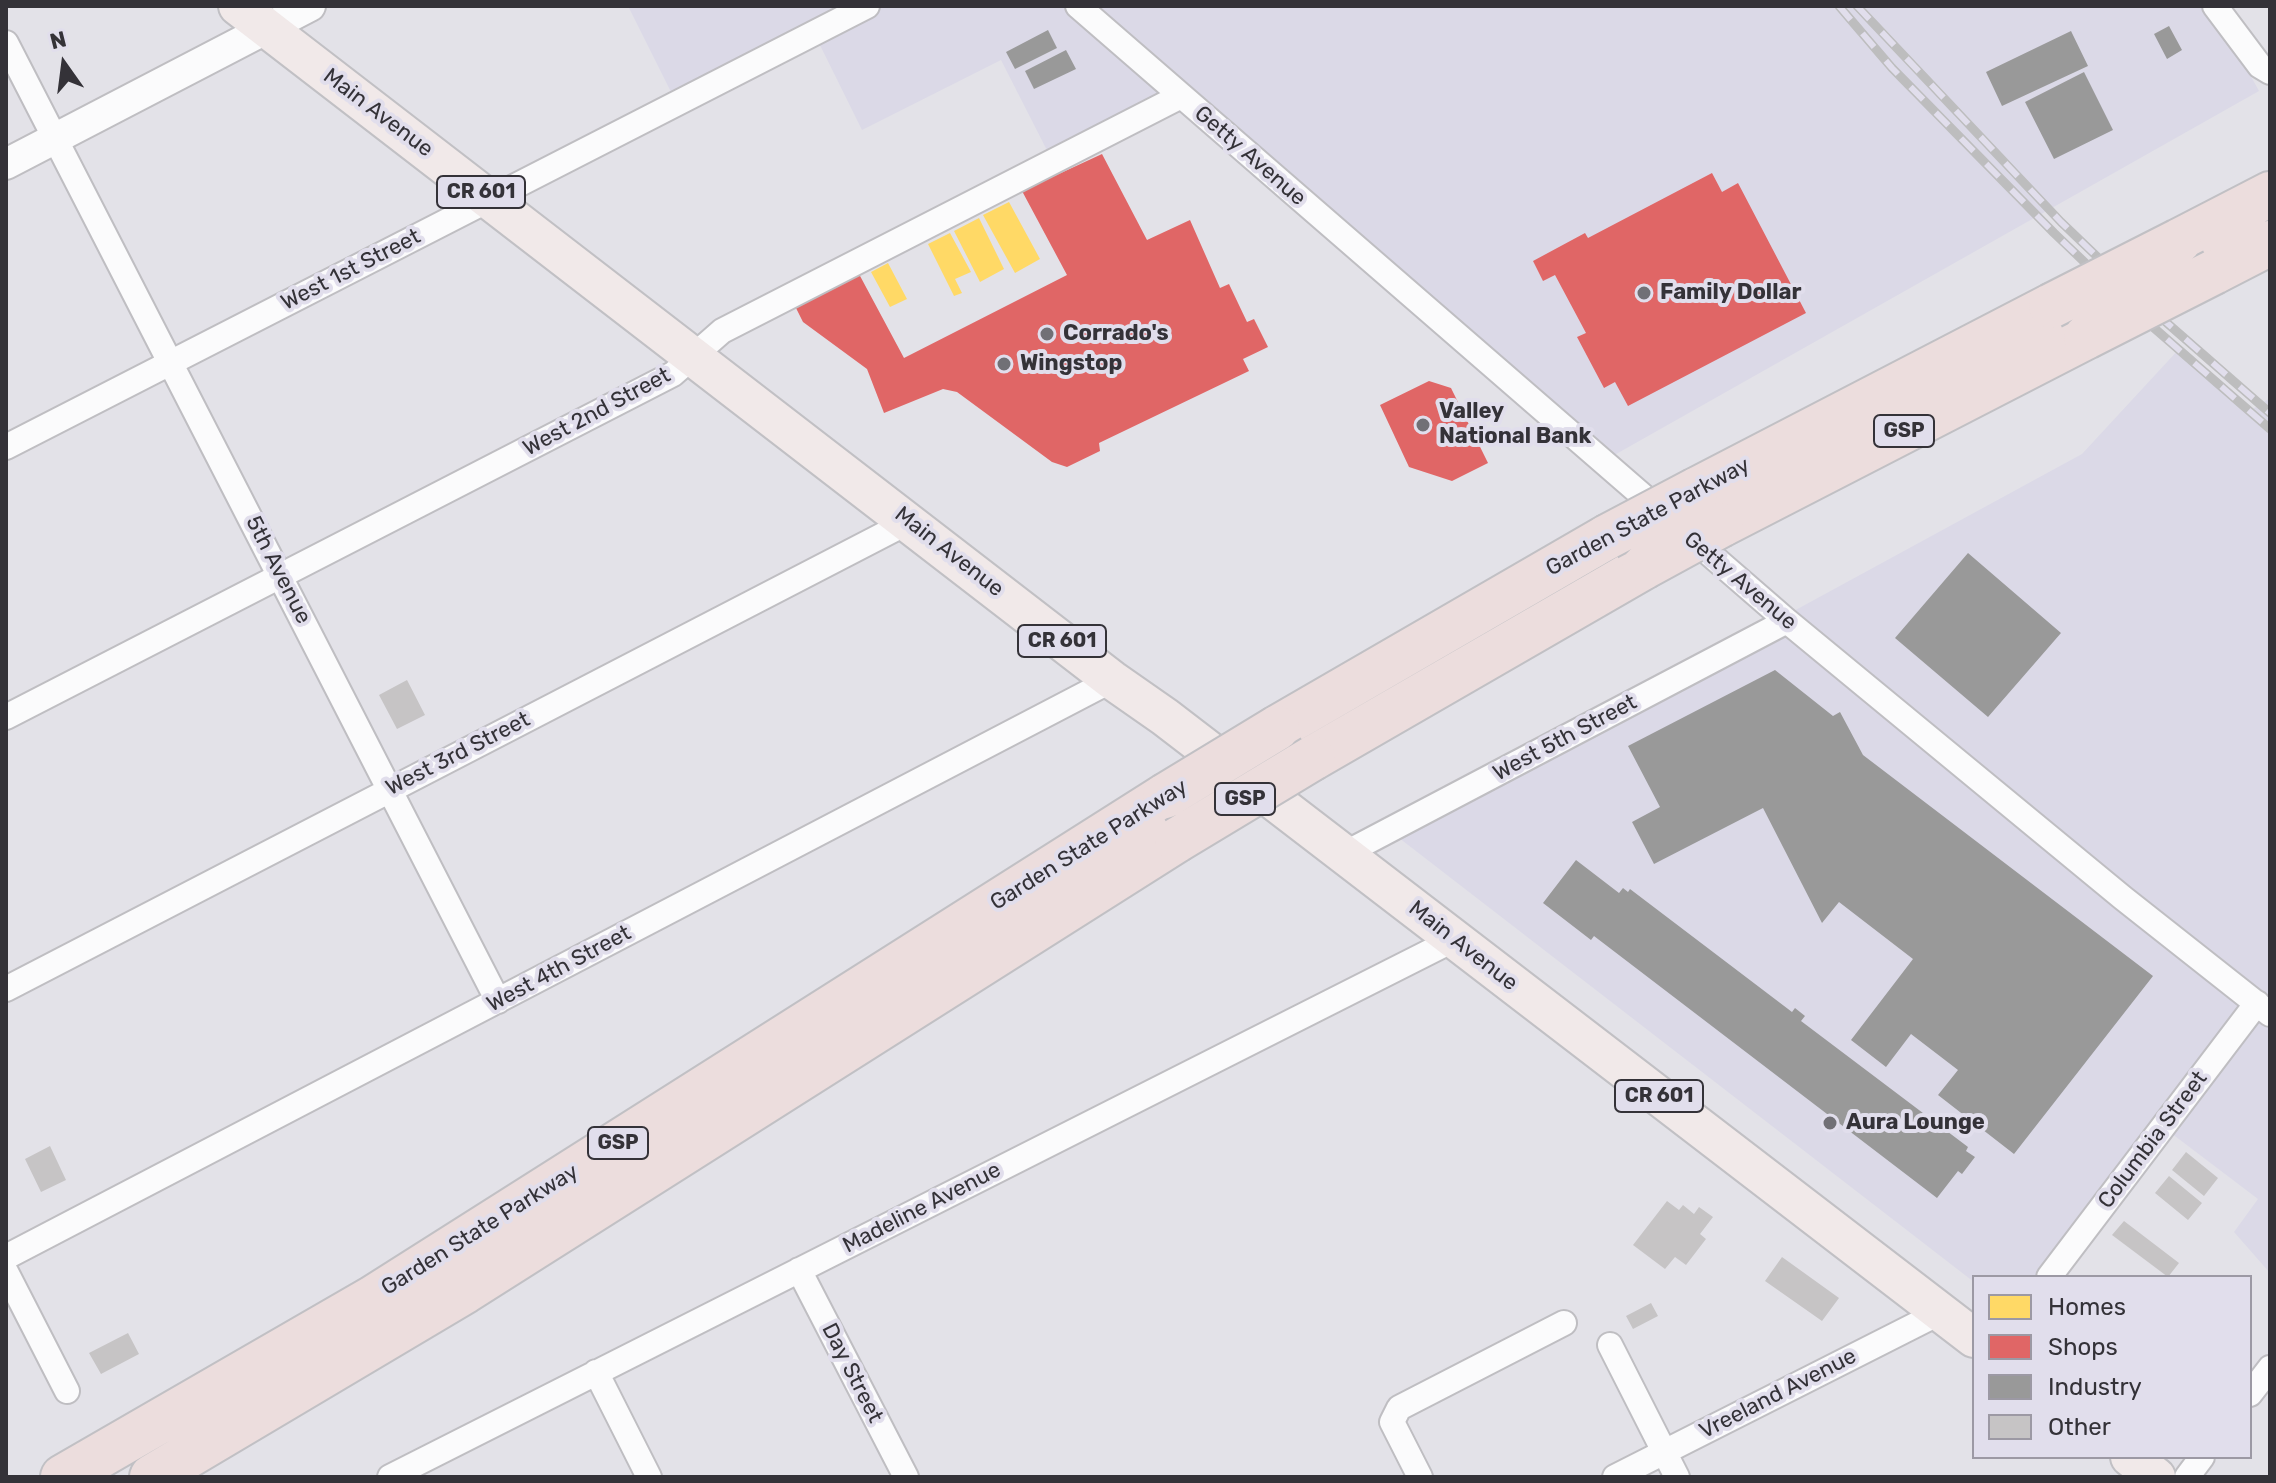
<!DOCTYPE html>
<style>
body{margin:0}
#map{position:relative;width:2276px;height:1483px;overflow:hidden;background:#e3e2e8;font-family:Rubik,sans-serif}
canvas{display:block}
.frame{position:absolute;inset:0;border:8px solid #343238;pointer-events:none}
.legend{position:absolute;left:1972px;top:1275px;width:280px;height:184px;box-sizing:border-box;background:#e1deec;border:2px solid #9c99a4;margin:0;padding:10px 14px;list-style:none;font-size:24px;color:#343238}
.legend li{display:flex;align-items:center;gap:16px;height:40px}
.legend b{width:40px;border:2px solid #9c99a4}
.north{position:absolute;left:24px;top:24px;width:80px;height:80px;-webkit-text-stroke:6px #e1deec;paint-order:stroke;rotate:346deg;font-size:22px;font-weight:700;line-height:32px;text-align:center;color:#343238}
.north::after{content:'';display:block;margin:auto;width:28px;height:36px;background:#343238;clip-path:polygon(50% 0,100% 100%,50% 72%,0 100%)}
</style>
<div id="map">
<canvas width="2276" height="1483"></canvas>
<div class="frame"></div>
<ul class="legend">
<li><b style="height:22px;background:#ffd966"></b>Homes</li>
<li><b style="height:22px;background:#e06666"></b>Shops</li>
<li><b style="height:22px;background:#999"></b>Industry</li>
<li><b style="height:22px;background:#c6c4c5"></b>Other</li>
</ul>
<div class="north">N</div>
</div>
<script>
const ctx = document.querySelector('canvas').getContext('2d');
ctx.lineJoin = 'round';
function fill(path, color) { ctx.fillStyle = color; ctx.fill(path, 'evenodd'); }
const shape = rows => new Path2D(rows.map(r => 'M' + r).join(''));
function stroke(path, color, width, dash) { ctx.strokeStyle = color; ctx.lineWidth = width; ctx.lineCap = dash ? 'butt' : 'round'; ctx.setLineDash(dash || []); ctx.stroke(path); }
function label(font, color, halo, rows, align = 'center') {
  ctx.font = font + ' Rubik,sans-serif'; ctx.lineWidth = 8; ctx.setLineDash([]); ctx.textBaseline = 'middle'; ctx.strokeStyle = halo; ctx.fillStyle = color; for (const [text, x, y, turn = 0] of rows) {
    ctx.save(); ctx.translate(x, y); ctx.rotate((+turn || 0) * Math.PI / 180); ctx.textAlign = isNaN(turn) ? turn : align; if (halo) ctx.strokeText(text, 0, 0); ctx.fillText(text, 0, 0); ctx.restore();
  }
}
fill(shape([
 [628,6,2223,6,2215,11,2259,91,1602,462,1175,102,1055,166,1001,60,862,130,813,31,676,102],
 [2180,348,2248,412,2270,398,2270,1273,2234,1232,2258,1199,2167,1130,2054,1277,1974,1277,1974,1282,1390,831,2082,454]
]), '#dbd9e7');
fill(shape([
 [1009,202,1040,259,1015,273,983,215],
 [979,218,1004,269,980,282,954,231],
 [950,233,971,272,955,279,962,293,954,296,928,244],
 [888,263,907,299,890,307,871,272]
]), '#ffd966');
fill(shape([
 [1102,154,1147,240,1190,220,1220,288,1229,284,1247,322,1254,319,1268,347,1243,359,1249,371,1099,443,1100,451,1067,467,1052,462,957,392,943,389,884,413,867,369,803,322,796,308,859,274,904,358,1067,275,1022,191],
 [1712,173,1722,192,1738,183,1806,313,1628,406,1615,382,1604,388,1577,337,1586,333,1555,275,1543,281,1533,261,1585,233,1588,238],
 [1429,381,1451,388,1488,463,1452,481,1409,467,1380,405]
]), '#e06666');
fill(shape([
 [2169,26,2182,50,2167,59,2154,34],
 [1048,30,1057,48,1015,69,1006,52],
 [2071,31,2088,66,2002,106,1986,72],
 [1066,50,1076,69,1034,89,1025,71],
 [2084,72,2113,130,2054,159,2025,102],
 [1968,553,2061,633,1988,717,1895,638],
 [1775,670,1833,716,1840,712,1863,755,2153,976,2014,1154,1938,1095,1958,1070,1911,1034,1886,1067,1851,1040,1913,959,1839,902,1822,923,1763,808,1654,864,1632,822,1660,807,1628,746],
 [1576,860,1619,893,1623,888,1628,892,1630,889,1792,1012,1795,1008,1805,1016,1801,1021,1968,1147,1966,1151,1975,1157,1962,1174,1958,1171,1937,1198,1594,936,1591,940,1543,903]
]), '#999');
fill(shape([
 [407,680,425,715,397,729,379,695],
 [50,1146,66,1180,41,1192,25,1159],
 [2186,1152,2218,1178,2204,1196,2172,1170],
 [2169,1176,2202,1203,2188,1220,2155,1193],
 [1667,1201,1679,1210,1683,1205,1694,1214,1699,1207,1713,1217,1700,1234,1706,1239,1686,1265,1675,1257,1665,1269,1633,1245],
 [2124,1221,2179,1263,2168,1277,2112,1235],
 [1782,1257,1839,1298,1822,1321,1765,1281],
 [1651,1303,1658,1316,1633,1329,1626,1316],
 [128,1333,139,1354,101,1374,89,1353]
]), '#c6c4c5');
const minor = shape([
 [1078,6,1787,621,2123,898,2270,1014],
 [2215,6,2260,66,2270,72],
 [6,43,498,1001],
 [6,447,867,6],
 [6,717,673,374,722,331,1181,96],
 [1344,854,1787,621],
 [6,989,910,521],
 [6,1257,1112,680],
 [799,1270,906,1477],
 [6,1272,67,1391],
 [2049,1277,2257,1003],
 [1610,1345,1677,1477],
 [596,1372,649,1477],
 [2250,1394,2270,1368],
 [390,1477,1455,939],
 [1420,1477,1392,1422,1399,1408,1564,1323],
 [1615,1477,1941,1312],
 [2187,1477,2202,1457]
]);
const tertiary = shape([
 [6,164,310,6]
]);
const primary = shape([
 [238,6,1112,680,1165,717,1974,1338],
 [2130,1457,2156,1477]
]);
const motorway = shape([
 [2179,241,2270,194],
 [2214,272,2270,243],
 [1696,490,2051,306],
 [1721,525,2086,337],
 [1277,728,1607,537],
 [1313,758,1644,567],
 [63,1477,373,1298,1165,796],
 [152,1477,465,1291,1177,840]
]);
stroke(minor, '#bfbec2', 28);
stroke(tertiary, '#bfbec2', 34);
stroke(primary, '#c1c0c4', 42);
stroke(motorway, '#c1c0c4', 48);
stroke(minor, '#fbfbfc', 24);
stroke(tertiary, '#fbfbfc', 30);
stroke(primary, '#f1e9e9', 38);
stroke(motorway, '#ecdddd', 44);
const rail = shape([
 [1839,6,1892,68,2054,233,2146,321,2270,429],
 [1857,6,2061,222,2159,316,2270,413]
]);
stroke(rail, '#bdbdbe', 9);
stroke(rail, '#e1deec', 6, [18]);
const motorwayBridge = shape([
 [2051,306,2179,241],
 [2086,337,2214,272],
 [1607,537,1696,490],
 [1644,567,1721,525],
 [1165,796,1277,728],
 [1177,840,1313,758]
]);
stroke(motorwayBridge, '#c1c0c4', 48, []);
stroke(motorwayBridge, '#ecdddd', 44);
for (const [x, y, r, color] of [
 [1644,293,8,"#717076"],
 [1047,334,8,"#717076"],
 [1004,364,8,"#717076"],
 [1423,425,8,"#717076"],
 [1830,1123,8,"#717076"]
]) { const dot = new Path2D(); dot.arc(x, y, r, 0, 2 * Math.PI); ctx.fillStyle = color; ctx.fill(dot); stroke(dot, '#e1deec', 3); }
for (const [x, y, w] of [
 [481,192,88],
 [1904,431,60],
 [1062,641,88],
 [1245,799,60],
 [1659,1096,88],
 [618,1143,60]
]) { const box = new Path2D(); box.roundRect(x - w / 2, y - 16, w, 32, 6); ctx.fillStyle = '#e1deec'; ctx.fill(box); stroke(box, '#343238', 2); }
label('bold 20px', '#343238', null, [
 ["CR 601",481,192],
 ["GSP",1904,431],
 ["CR 601",1062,641],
 ["GSP",1245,799],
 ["CR 601",1659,1096],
 ["GSP",618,1143]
]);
label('22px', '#343238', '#e1deec', [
 ["Main Avenue",378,113,37],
 ["Getty Avenue",1250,156,41],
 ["West 1st Street",351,270,-27],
 ["West 2nd Street",597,412,-28],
 ["Garden State Parkway",1648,517,-28],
 ["Main Avenue",949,552,38],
 ["5th Avenue",278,570,63],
 ["Getty Avenue",1740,581,40],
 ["West 5th Street",1565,738,-28],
 ["West 3rd Street",458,754,-27],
 ["Garden State Parkway",1089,845,-32],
 ["Main Avenue",1463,946,38],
 ["West 4th Street",559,969,-28],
 ["Columbia Street",2153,1140,-53],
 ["Madeline Avenue",922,1208,-27],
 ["Garden State Parkway",480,1230,-32],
 ["Day Street",852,1373,63],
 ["Vreeland Avenue",1778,1394,-27]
]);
label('bold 22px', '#343238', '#e1deec', [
 ["Family Dollar",1660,293],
 ["Corrado's",1063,334],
 ["Wingstop",1020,364],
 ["Valley",1439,412],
 ["National Bank",1439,437],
 ["Aura Lounge",1846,1123]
], 'left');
</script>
